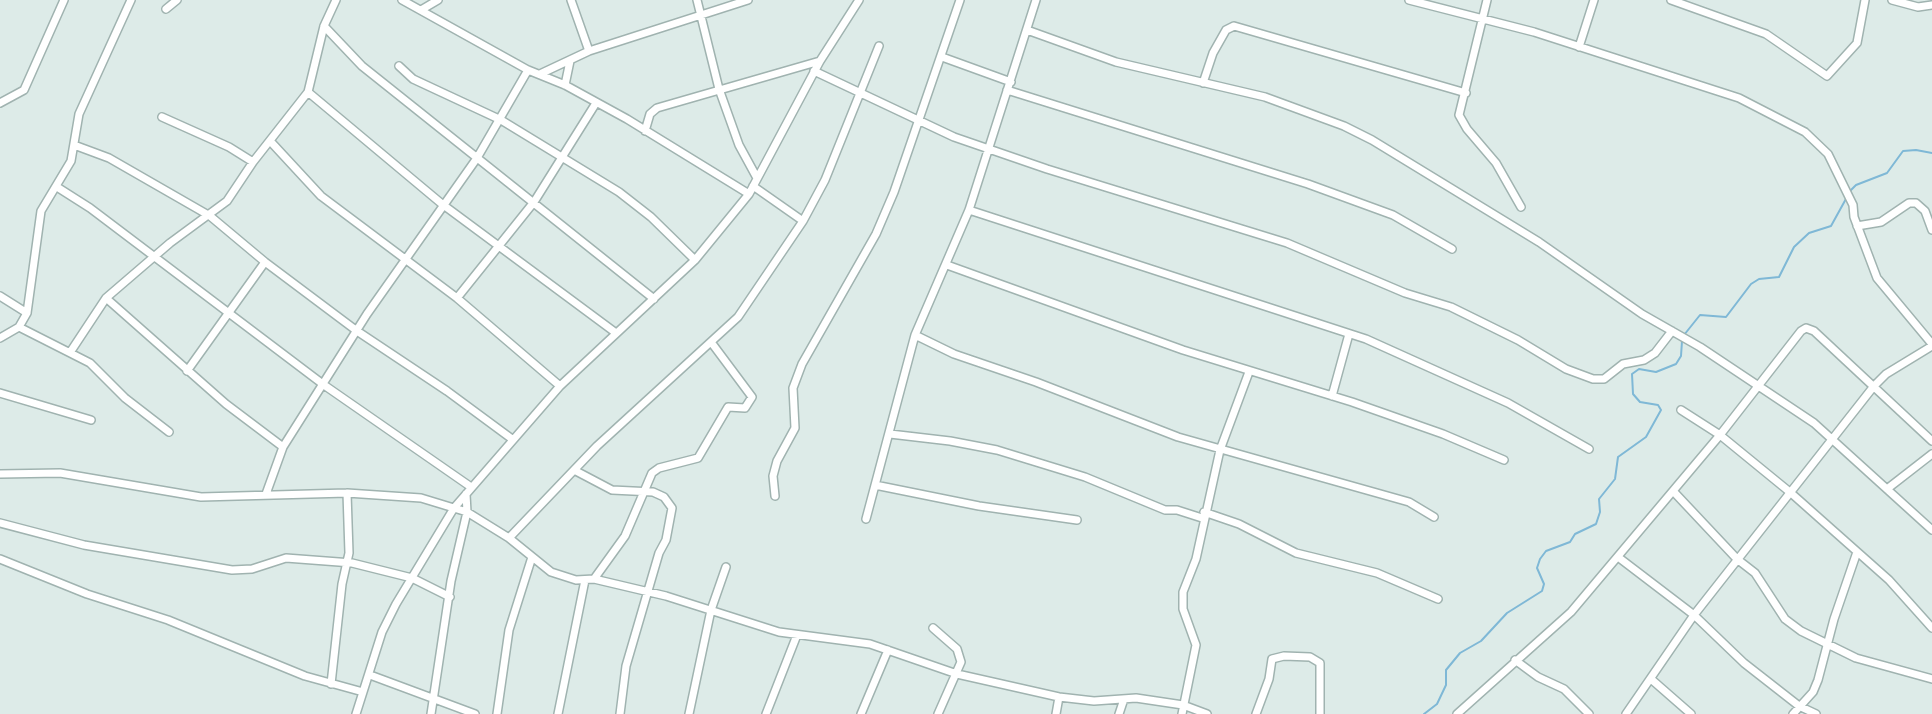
<!DOCTYPE html>
<style>
body{margin:0}
canvas{display:block;background:#ddebe8}
</style>
<canvas width="1932" height="714"></canvas>
<script>
const ctx = document.querySelector('canvas').getContext('2d');
ctx.lineJoin = 'round';
const shape = rows => new Path2D(rows.map(r => 'M' + r).join(''));
function stroke(path, color, width, dash) { ctx.strokeStyle = color; ctx.lineWidth = width; ctx.lineCap = dash ? 'butt' : 'round'; ctx.setLineDash(dash || []); ctx.stroke(path); }
stroke(shape([
 [1849,192,1856,185,1887,173,1903,151,1916,150,1932,153],
 [1684,335,1700,315,1726,317,1751,284,1759,279,1779,277,1794,247,1809,233,1831,226,1847,197],
 [1424,714,1437,704,1446,685,1446,670,1460,653,1481,641,1507,613,1542,591,1544,584,1537,568,1540,559,1546,551,1570,542,1575,534,1596,524,1600,512,1599,499,1615,479,1618,457,1646,437,1661,410,1658,405,1640,402,1633,394,1632,374,1639,369,1656,372,1676,364,1681,356,1682,341]
]), '#7fb8d6', 2);
const street = shape([
 [336,0,324,26,308,92,442,204,616,333],
 [402,0,528,70,565,85,627,119,749,194],
 [571,0,589,51],
 [697,0,719,89,739,145,757,178],
 [1409,0,1534,32,1739,98,1805,132,1828,154,1853,205,1854,217,1877,278,1932,344],
 [1487,0,1459,115,1467,129,1496,163,1521,207],
 [1671,0,1766,34,1827,76,1857,43,1865,0],
 [1892,0,1918,7,1932,5],
 [166,9,177,0],
 [421,10,438,0],
 [324,26,362,66,654,299],
 [1027,30,1116,62,1265,97,1344,126,1372,140,1539,242,1642,314,1700,347,1814,423,1932,530],
 [1579,47,1594,0],
 [942,57,1011,82],
 [399,66,413,79,501,120,619,192,651,217,695,260],
 [814,71,954,137,1047,169,1287,243,1405,293,1451,307,1518,340,1566,369,1593,379,1604,379,1623,364,1644,360,1655,353,1672,331],
 [540,74,589,51,748,0],
 [1203,83,1213,53,1226,30,1234,26,1466,93],
 [565,85,570,61],
 [1007,90,1308,184,1393,215,1452,249],
 [0,103,24,90,64,0],
 [162,117,229,147,253,162,308,92],
 [645,131,650,114,657,108,820,61],
 [271,142,321,196,457,298,560,386],
 [74,145,109,158,210,216,265,262,357,331,447,391,512,439],
 [753,186,803,221],
 [57,187,90,208,324,385,471,487],
 [969,210,1366,339,1508,403,1589,449],
 [1857,226,1881,222,1909,203,1916,203,1925,211,1932,230],
 [947,265,1183,350,1352,402,1443,434,1504,460],
 [0,296,27,313],
 [106,298,226,404,283,447,266,494],
 [457,298,534,202,596,103],
 [19,327,90,363,125,398,169,432],
 [915,335,954,354,1036,382,1178,437,1409,502,1434,517],
 [0,338,19,327,27,313,41,211,71,161,79,114,131,0],
 [71,351,106,298,170,243,227,201,253,162],
 [187,371,265,262],
 [0,393,91,420],
 [1332,396,1349,334],
 [1681,410,1720,435,1791,493,1889,580,1932,628],
 [890,434,950,441,997,450,1085,477,1165,510,1177,510,1202,518],
 [283,447,367,314,477,158,528,70],
 [574,470,612,490,653,492,664,497,672,508,666,540,659,553,626,666,620,714],
 [0,474,60,473,201,497,347,493,421,498,467,512,509,538,551,572,576,580,594,579,666,596,779,632,870,644,957,674,1059,697,1094,701,1136,698,1183,705,1207,714],
 [875,485,979,506,1077,520],
 [1887,489,1932,454],
 [1673,491,1737,559,1755,573,1785,619,1801,631,1856,658,1932,679],
 [775,496,773,476,777,461,795,428,793,388,802,364,876,234,894,192,960,0],
 [1204,512,1239,524,1296,553,1377,573,1438,599],
 [866,519,915,335,969,210,1036,0],
 [0,523,84,545,232,570,252,569,286,558,352,563,412,578,450,597],
 [509,538,597,446,738,317,803,221,825,180,879,46],
 [1618,557,1694,615,1744,663,1799,706,1816,714],
 [0,559,87,594,168,620,305,676,363,692],
 [594,579,625,536,652,473,659,468,698,458,728,407,745,408,752,397,711,342],
 [933,628,957,649,961,662,938,714],
 [1515,660,1538,677,1564,689,1589,714],
 [370,675,475,714],
 [1651,679,1691,714],
 [331,684,342,584,349,553,347,493],
 [356,714,382,632,396,604,454,508,560,386,695,260,749,194,820,61,859,0],
 [431,714,451,581,467,512,466,494],
 [497,714,509,630,532,557],
 [558,714,585,580],
 [689,714,711,610,726,567],
 [766,714,797,635],
 [861,714,888,650],
 [1056,714,1059,697],
 [1119,714,1124,699],
 [1182,714,1196,645,1183,609,1183,592,1196,559,1220,450,1249,372],
 [1256,714,1269,679,1272,659,1284,656,1310,657,1320,663,1320,714],
 [1457,714,1571,612,1720,435,1801,331,1806,328,1814,331,1932,441],
 [1626,714,1694,615,1874,386,1886,374,1932,346],
 [1793,714,1813,692,1818,680,1834,619,1857,552]
]);
stroke(street, '#a0b3b0', 10);
stroke(street, '#fff', 7);
</script>
